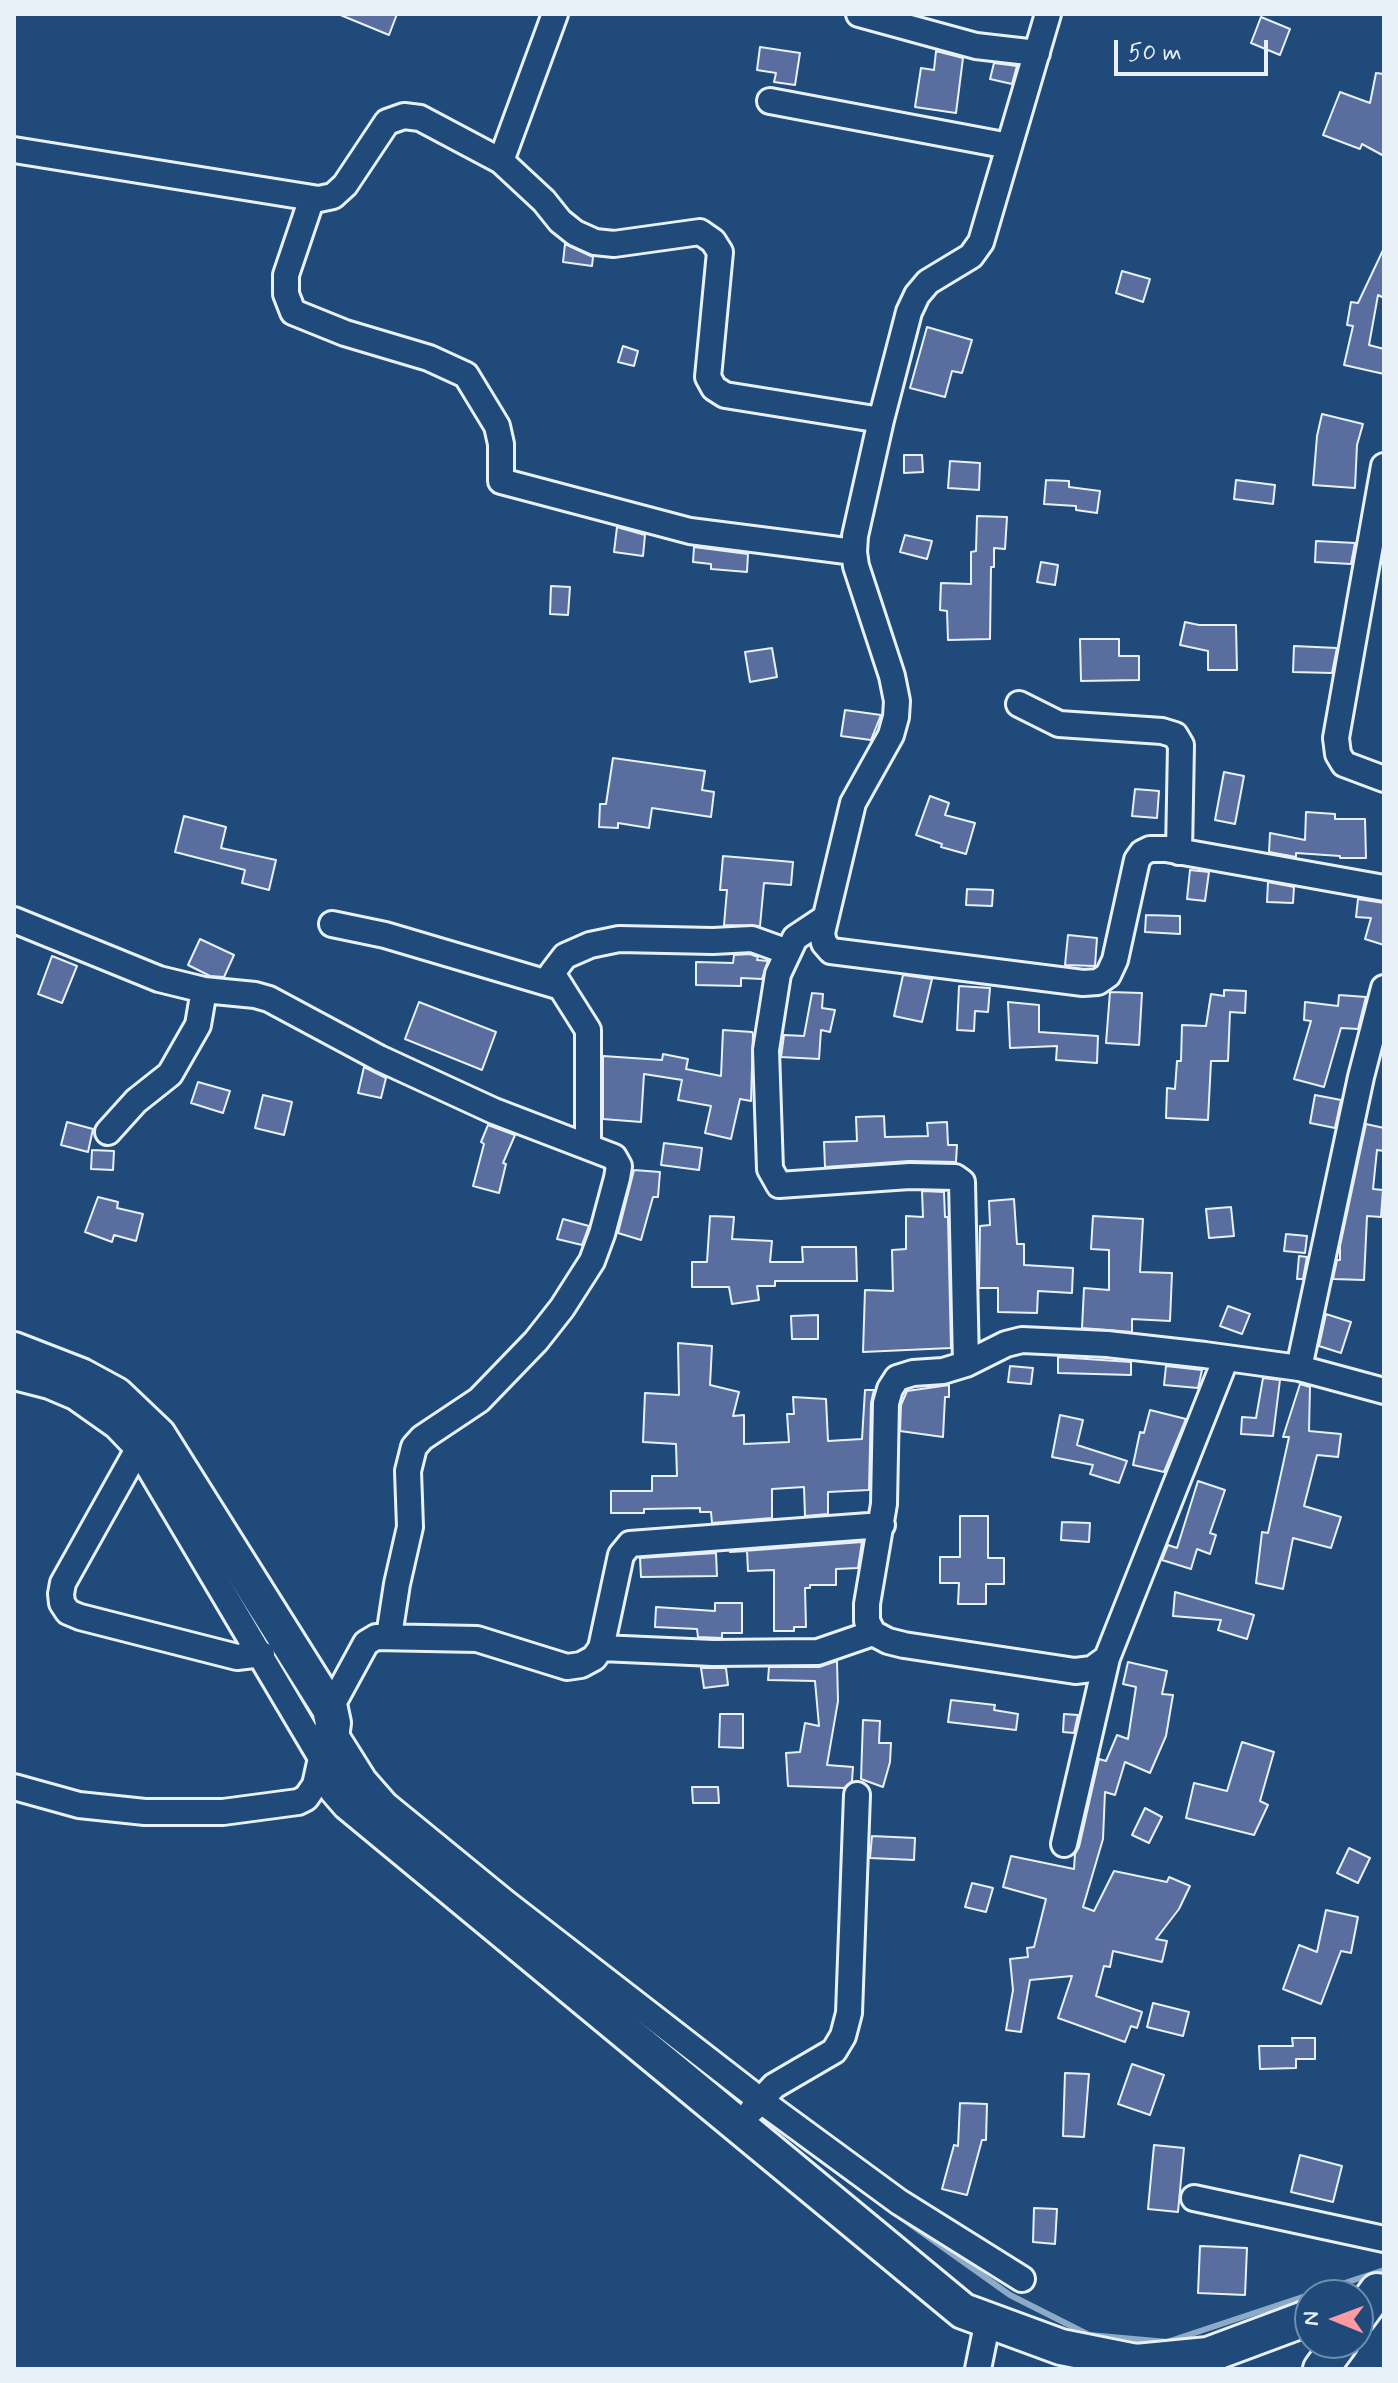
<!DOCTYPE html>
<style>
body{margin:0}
#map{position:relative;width:1398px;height:2383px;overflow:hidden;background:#1f4a7a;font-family:Mynerve,sans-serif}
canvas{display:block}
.frame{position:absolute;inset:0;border:16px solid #e8f1f8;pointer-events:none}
.north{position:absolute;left:1294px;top:2279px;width:80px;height:80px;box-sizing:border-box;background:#1f4a7a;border:2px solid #6f8dac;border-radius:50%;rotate:271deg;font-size:22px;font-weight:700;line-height:32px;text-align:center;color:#e8f1f8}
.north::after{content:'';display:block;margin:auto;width:28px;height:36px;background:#ff9aa2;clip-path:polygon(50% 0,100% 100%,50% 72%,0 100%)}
.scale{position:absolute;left:1114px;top:40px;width:154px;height:36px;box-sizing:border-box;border:4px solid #e8f1f8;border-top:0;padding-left:10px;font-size:24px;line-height:28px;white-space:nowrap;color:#e8f1f8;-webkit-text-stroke:6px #1f4a7a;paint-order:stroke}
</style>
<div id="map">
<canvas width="1398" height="2383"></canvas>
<div class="frame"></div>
<div class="north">N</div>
<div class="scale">50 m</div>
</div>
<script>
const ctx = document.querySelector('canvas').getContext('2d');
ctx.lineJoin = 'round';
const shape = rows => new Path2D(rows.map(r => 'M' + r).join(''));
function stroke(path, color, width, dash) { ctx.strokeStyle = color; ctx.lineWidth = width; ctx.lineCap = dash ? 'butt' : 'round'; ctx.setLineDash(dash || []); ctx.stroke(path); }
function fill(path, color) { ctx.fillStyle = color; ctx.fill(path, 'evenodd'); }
stroke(shape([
 [798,2143,867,2193],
 [899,2216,1010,2295,1089,2335,1167,2342,1384,2270]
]), '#8daac7', 6);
const building = shape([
 [338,14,397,14,389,35,338,14],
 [1261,17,1290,29,1280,55,1251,43,1261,17],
 [760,47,800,53,795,85,774,82,776,73,757,70,760,47],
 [936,51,963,58,956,113,915,107,921,68,934,70,936,51],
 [994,63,1017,66,1012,84,990,79,994,63],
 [1376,73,1384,74,1384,156,1362,144,1360,149,1323,135,1340,92,1370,103,1376,73],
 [565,244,593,257,592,266,563,262,565,244],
 [1384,248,1384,298,1378,295,1369,345,1384,349,1384,374,1344,365,1353,326,1347,325,1351,302,1358,303,1384,248],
 [1122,271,1150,279,1143,302,1116,293,1122,271],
 [927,327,972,340,962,373,952,371,945,397,910,388,927,327],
 [623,346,638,351,634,366,618,362,623,346],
 [1322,414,1363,424,1357,445,1355,488,1313,485,1317,436,1322,414],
 [904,455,922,455,923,472,904,473,904,455],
 [950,461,980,463,979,490,948,488,950,461],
 [1046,480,1069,481,1069,487,1100,491,1097,513,1076,510,1076,506,1044,504,1046,480],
 [1236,480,1275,485,1273,504,1234,499,1236,480],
 [977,516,1007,517,1005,549,994,548,994,567,991,567,990,639,948,640,947,611,940,610,941,583,971,584,971,552,976,551,977,516],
 [617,527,645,535,643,556,614,552,617,527],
 [905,535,932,541,927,559,900,552,905,535],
 [1316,541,1355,543,1351,564,1315,562,1316,541],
 [694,547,748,554,747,572,711,569,711,564,693,562,694,547],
 [1041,562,1058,565,1055,585,1037,582,1041,562],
 [551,586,570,587,568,615,550,614,551,586],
 [1185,622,1199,625,1236,625,1237,670,1208,670,1208,651,1180,645,1185,622],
 [1080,639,1119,639,1119,656,1139,656,1139,680,1081,681,1080,639],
 [1294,646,1337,648,1332,673,1293,672,1294,646],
 [772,648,777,677,750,682,745,652,772,648],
 [845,710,881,715,871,740,841,736,845,710],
 [613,758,705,771,702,790,714,792,711,817,652,808,649,828,618,823,618,828,599,827,600,804,606,804,613,758],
 [1224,772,1244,776,1235,824,1215,820,1224,772],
 [1135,789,1159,791,1157,818,1132,816,1135,789],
 [930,796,949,803,945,815,975,823,966,854,941,847,942,844,916,835,930,796],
 [1306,812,1335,814,1335,819,1365,819,1366,858,1340,858,1340,856,1296,853,1296,857,1269,852,1270,833,1305,840,1306,812],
 [184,816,226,827,221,848,276,860,269,890,242,883,245,870,175,852,184,816],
 [723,856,793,862,791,885,764,883,760,926,724,925,727,890,720,890,723,856],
 [1190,870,1209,872,1205,901,1187,899,1190,870],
 [1268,882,1294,887,1293,903,1267,902,1268,882],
 [967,889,993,890,992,906,966,905,967,889],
 [1358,899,1384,903,1384,945,1365,939,1371,918,1356,917,1358,899],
 [1146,915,1180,916,1180,934,1145,932,1146,915],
 [1068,935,1097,938,1095,966,1065,965,1068,935],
 [200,939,234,955,224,977,210,976,188,965,200,939],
 [750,954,758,957,757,960,768,961,762,979,741,978,741,986,696,985,696,962,733,963,734,955,750,954],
 [52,956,77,966,62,1003,38,994,52,956],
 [903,975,932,979,922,1022,894,1016,903,975],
 [959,986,990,988,988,1012,975,1011,974,1031,957,1030,959,986],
 [1224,990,1246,991,1245,1013,1230,1012,1228,1061,1211,1061,1208,1120,1166,1118,1167,1088,1175,1089,1177,1061,1181,1061,1182,1025,1206,1026,1211,994,1224,996,1224,990],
 [1110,992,1142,993,1139,1045,1106,1043,1110,992],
 [812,993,823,994,822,1008,835,1010,830,1032,821,1030,819,1059,781,1057,784,1035,804,1036,812,993],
 [1339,995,1366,997,1358,1029,1341,1028,1324,1087,1294,1079,1311,1021,1304,1020,1305,1002,1338,1006,1339,995],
 [419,1002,496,1032,482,1070,405,1039,419,1002],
 [1008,1002,1039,1005,1039,1032,1098,1036,1097,1063,1056,1060,1057,1046,1010,1048,1008,1002],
 [723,1030,752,1032,753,1034,751,1101,740,1099,731,1139,705,1133,711,1106,678,1100,682,1080,644,1074,641,1122,603,1119,603,1056,662,1060,663,1054,688,1059,686,1069,721,1076,723,1030],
 [364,1067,386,1078,381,1098,358,1093,364,1067],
 [198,1082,230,1091,223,1113,191,1103,198,1082],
 [263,1095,292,1102,284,1135,255,1128,263,1095],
 [1315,1095,1341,1100,1335,1128,1310,1123,1315,1095],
 [884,1116,885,1137,928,1136,927,1123,947,1122,948,1145,957,1145,956,1162,909,1161,825,1167,824,1142,857,1141,856,1117,884,1116],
 [67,1122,93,1129,88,1152,61,1145,67,1122],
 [1366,1124,1384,1128,1384,1151,1377,1150,1373,1189,1383,1190,1381,1217,1367,1216,1364,1280,1333,1279,1337,1260,1340,1260,1340,1246,1366,1124],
 [488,1125,515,1135,503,1163,506,1164,499,1193,473,1186,484,1144,481,1142,488,1125],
 [664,1143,702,1148,699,1170,661,1165,664,1143],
 [92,1150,114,1151,113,1170,91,1169,92,1150],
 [634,1170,660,1172,658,1197,653,1197,641,1240,618,1233,634,1170],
 [922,1191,944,1192,945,1217,948,1217,951,1348,863,1352,865,1290,893,1291,892,1250,906,1249,906,1216,923,1217,922,1191],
 [98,1197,118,1202,117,1208,143,1214,136,1241,114,1235,112,1242,85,1232,98,1197],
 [1014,1199,1017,1244,1024,1244,1024,1265,1073,1268,1072,1293,1038,1291,1037,1313,998,1312,998,1288,979,1288,980,1226,990,1225,989,1201,1014,1199],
 [1231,1207,1234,1236,1209,1238,1206,1209,1231,1207],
 [710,1216,734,1217,732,1239,772,1241,770,1262,803,1262,802,1247,856,1247,857,1281,775,1281,775,1286,757,1286,759,1300,732,1304,729,1287,692,1287,692,1262,707,1262,710,1216],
 [1093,1216,1143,1219,1140,1272,1172,1273,1170,1321,1132,1319,1132,1332,1082,1328,1084,1288,1109,1290,1109,1250,1091,1249,1093,1216],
 [563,1219,589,1226,582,1245,557,1239,563,1219],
 [1286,1234,1307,1236,1305,1253,1284,1251,1286,1234],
 [1299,1256,1307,1257,1303,1279,1297,1279,1299,1256],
 [1228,1306,1250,1314,1242,1334,1220,1326,1228,1306],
 [1326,1314,1351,1322,1341,1353,1319,1346,1326,1314],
 [818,1315,818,1339,792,1339,791,1316,818,1315],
 [678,1343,712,1346,710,1385,739,1392,733,1416,744,1415,744,1444,789,1442,787,1414,794,1414,793,1397,826,1399,828,1441,862,1439,865,1390,874,1390,871,1403,869,1490,828,1492,828,1514,805,1516,804,1487,772,1489,772,1518,712,1523,711,1512,700,1512,700,1508,644,1509,644,1513,611,1513,611,1491,652,1491,652,1476,677,1476,676,1444,643,1442,645,1393,679,1395,678,1343],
 [1058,1357,1131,1362,1131,1375,1058,1373,1058,1357],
 [1010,1366,1033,1368,1031,1384,1008,1382,1010,1366],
 [1166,1366,1202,1370,1198,1388,1164,1385,1166,1366],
 [1263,1378,1280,1380,1273,1436,1241,1434,1242,1417,1256,1418,1263,1378],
 [1300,1384,1310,1387,1309,1431,1341,1434,1338,1457,1317,1455,1304,1506,1341,1517,1331,1548,1293,1538,1283,1589,1256,1583,1262,1532,1268,1533,1289,1437,1283,1437,1300,1384],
 [949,1385,949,1397,945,1397,943,1437,900,1431,901,1405,907,1391,949,1385],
 [1150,1410,1186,1419,1164,1472,1133,1465,1140,1432,1144,1433,1150,1410],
 [1060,1415,1083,1420,1077,1445,1127,1461,1119,1483,1090,1474,1093,1465,1052,1457,1060,1415],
 [1198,1481,1225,1490,1210,1533,1216,1535,1210,1554,1197,1549,1191,1569,1162,1560,1168,1545,1177,1548,1198,1481],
 [960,1516,988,1516,988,1558,1004,1558,1004,1584,986,1584,986,1604,958,1604,959,1583,940,1583,940,1557,960,1557,960,1516],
 [1062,1522,1090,1523,1089,1542,1061,1540,1062,1522],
 [862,1542,858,1568,836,1569,836,1585,810,1585,810,1588,805,1588,806,1627,794,1627,794,1631,774,1631,774,1570,748,1571,747,1551,730,1552,862,1542],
 [716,1553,717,1576,641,1577,640,1558,716,1553],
 [1175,1592,1254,1615,1247,1639,1218,1630,1221,1620,1173,1616,1175,1592],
 [715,1603,742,1603,742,1633,722,1633,722,1638,698,1637,697,1629,655,1627,656,1607,715,1611,715,1603],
 [837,1661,838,1701,827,1765,853,1767,852,1781,844,1788,788,1786,786,1753,800,1752,805,1723,819,1726,815,1681,768,1680,769,1667,819,1667,837,1661],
 [1128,1662,1167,1671,1162,1694,1173,1695,1166,1736,1150,1773,1125,1762,1115,1795,1105,1792,1103,1839,1083,1907,1094,1911,1114,1871,1167,1882,1169,1877,1190,1886,1179,1909,1156,1939,1167,1941,1162,1962,1113,1951,1110,1967,1104,1966,1096,1996,1142,2012,1137,2028,1131,2026,1125,2042,1058,2018,1072,1976,1030,1980,1021,2032,1006,2030,1013,1990,1010,1959,1028,1957,1027,1948,1034,1947,1046,1899,1003,1887,1011,1856,1074,1869,1075,1854,1079,1847,1099,1759,1106,1761,1117,1735,1128,1739,1136,1687,1123,1684,1128,1662],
 [701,1668,726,1668,728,1685,704,1688,701,1668],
 [951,1700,995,1705,994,1710,1018,1714,1016,1730,948,1722,951,1700],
 [720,1714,743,1714,743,1748,719,1747,720,1714],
 [1064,1714,1078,1715,1074,1733,1063,1732,1064,1714],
 [863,1720,880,1721,879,1743,891,1743,890,1762,883,1787,861,1779,863,1720],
 [1242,1742,1274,1752,1260,1801,1268,1805,1254,1835,1186,1818,1194,1783,1227,1791,1242,1742],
 [692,1787,718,1787,719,1803,693,1803,692,1787],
 [1145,1808,1162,1817,1149,1843,1132,1835,1145,1808],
 [872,1836,915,1838,914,1860,870,1858,872,1836],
 [1349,1848,1370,1858,1358,1883,1337,1873,1349,1848],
 [972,1883,993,1888,986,1912,965,1907,972,1883],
 [1326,1910,1358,1917,1351,1953,1341,1951,1321,2004,1283,1989,1299,1945,1317,1952,1326,1910],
 [1153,2003,1189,2012,1183,2036,1147,2027,1153,2003],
 [1292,2038,1315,2038,1315,2059,1296,2059,1296,2068,1260,2069,1259,2046,1293,2046,1292,2038],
 [1132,2064,1164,2075,1150,2115,1118,2104,1132,2064],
 [1065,2073,1089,2074,1084,2137,1063,2136,1065,2073],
 [960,2103,987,2104,986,2140,982,2140,967,2195,942,2189,954,2145,958,2146,960,2103],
 [1154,2145,1184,2148,1178,2212,1148,2209,1154,2145],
 [1300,2155,1342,2166,1333,2202,1291,2192,1300,2155],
 [1034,2208,1057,2209,1055,2244,1033,2242,1034,2208],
 [1200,2246,1247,2248,1245,2295,1198,2293,1200,2246]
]);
fill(building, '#596e9e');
stroke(building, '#e8f1f8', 2);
const street = shape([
 [859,14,976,46,1037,53],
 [1048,14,981,242,971,256,928,282,917,295,909,312,881,420,855,536,854,552,856,566,892,676,897,701,896,717,891,735,853,803,822,933,824,943,831,951,1083,983,1098,982,1108,975,1115,960,1137,860,1142,853,1150,849,1166,849,1384,888],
 [770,101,1009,146],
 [14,150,319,199,333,196,345,185,387,122,404,116,420,118,501,161,544,201,560,221,575,233,595,242,614,244,700,232,713,241,720,252,708,377,714,388,725,395,881,420],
 [501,161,555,14],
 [312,198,286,275,286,294,293,312,345,333,429,358,466,375,497,426,501,444,501,481,690,531,854,552],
 [1384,466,1336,738,1338,754,1344,764,1384,779],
 [1019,704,1059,724,1162,731,1175,735,1181,745,1179,852],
 [825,918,795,938,778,974,766,1050,770,1169,779,1185,910,1176,955,1177,962,1182,966,1364],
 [14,920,159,979,204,990,255,995,269,999,379,1058,494,1111,614,1157,619,1166,617,1178,602,1234,592,1261,562,1308,536,1341,479,1400,422,1438,414,1447,408,1471,410,1527,397,1584,389,1636],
 [332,924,385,935,561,987],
 [108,1132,136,1101,170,1074,198,1025,204,990],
 [588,1146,588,1030,552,973,565,956,590,945,619,939,713,941,752,939,788,952],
 [1226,1358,1107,1658,1092,1669,1075,1671,904,1645,888,1641,873,1633,867,1621,867,1604,884,1504,886,1403,890,1389,897,1378,913,1373,943,1371,966,1364,1006,1344,1022,1340,1107,1344,1205,1355,1299,1368,1384,1391],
 [1299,1368,1361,1077,1384,988],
 [14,1377,49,1386,75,1397,116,1426,138,1449,321,1758],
 [138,1449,63,1583,61,1594,62,1603,68,1612,80,1617,237,1657,262,1654],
 [601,1648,713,1653,818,1652,873,1633],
 [330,1709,366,1643,376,1637,477,1639,567,1667,581,1665,594,1658,601,1648,621,1555,630,1544,882,1525],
 [332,1729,364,1780,385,1804,506,1903,760,2100,899,2202,1022,2279],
 [14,1787,79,1805,145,1812,223,1812,298,1802,306,1798,315,1785,321,1758,327,1753],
 [1064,1844,1107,1658],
 [752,2110,774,2086,834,2051,843,2036,849,2013,857,1795],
 [1194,2198,1384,2239],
 [978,2369,988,2320]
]);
const secondary = shape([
 [14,1350,81,1376,116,1395,158,1435,330,1709,333,1723,329,1752,331,1775,336,1788,349,1803,963,2311,1061,2347,1136,2362,1208,2355,1310,2317],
 [1358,2317,1377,2291],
 [1321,2369,1340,2343]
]);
stroke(street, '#e8f1f8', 30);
stroke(secondary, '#e8f1f8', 40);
stroke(street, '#1f4a7a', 24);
stroke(secondary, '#1f4a7a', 34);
</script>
